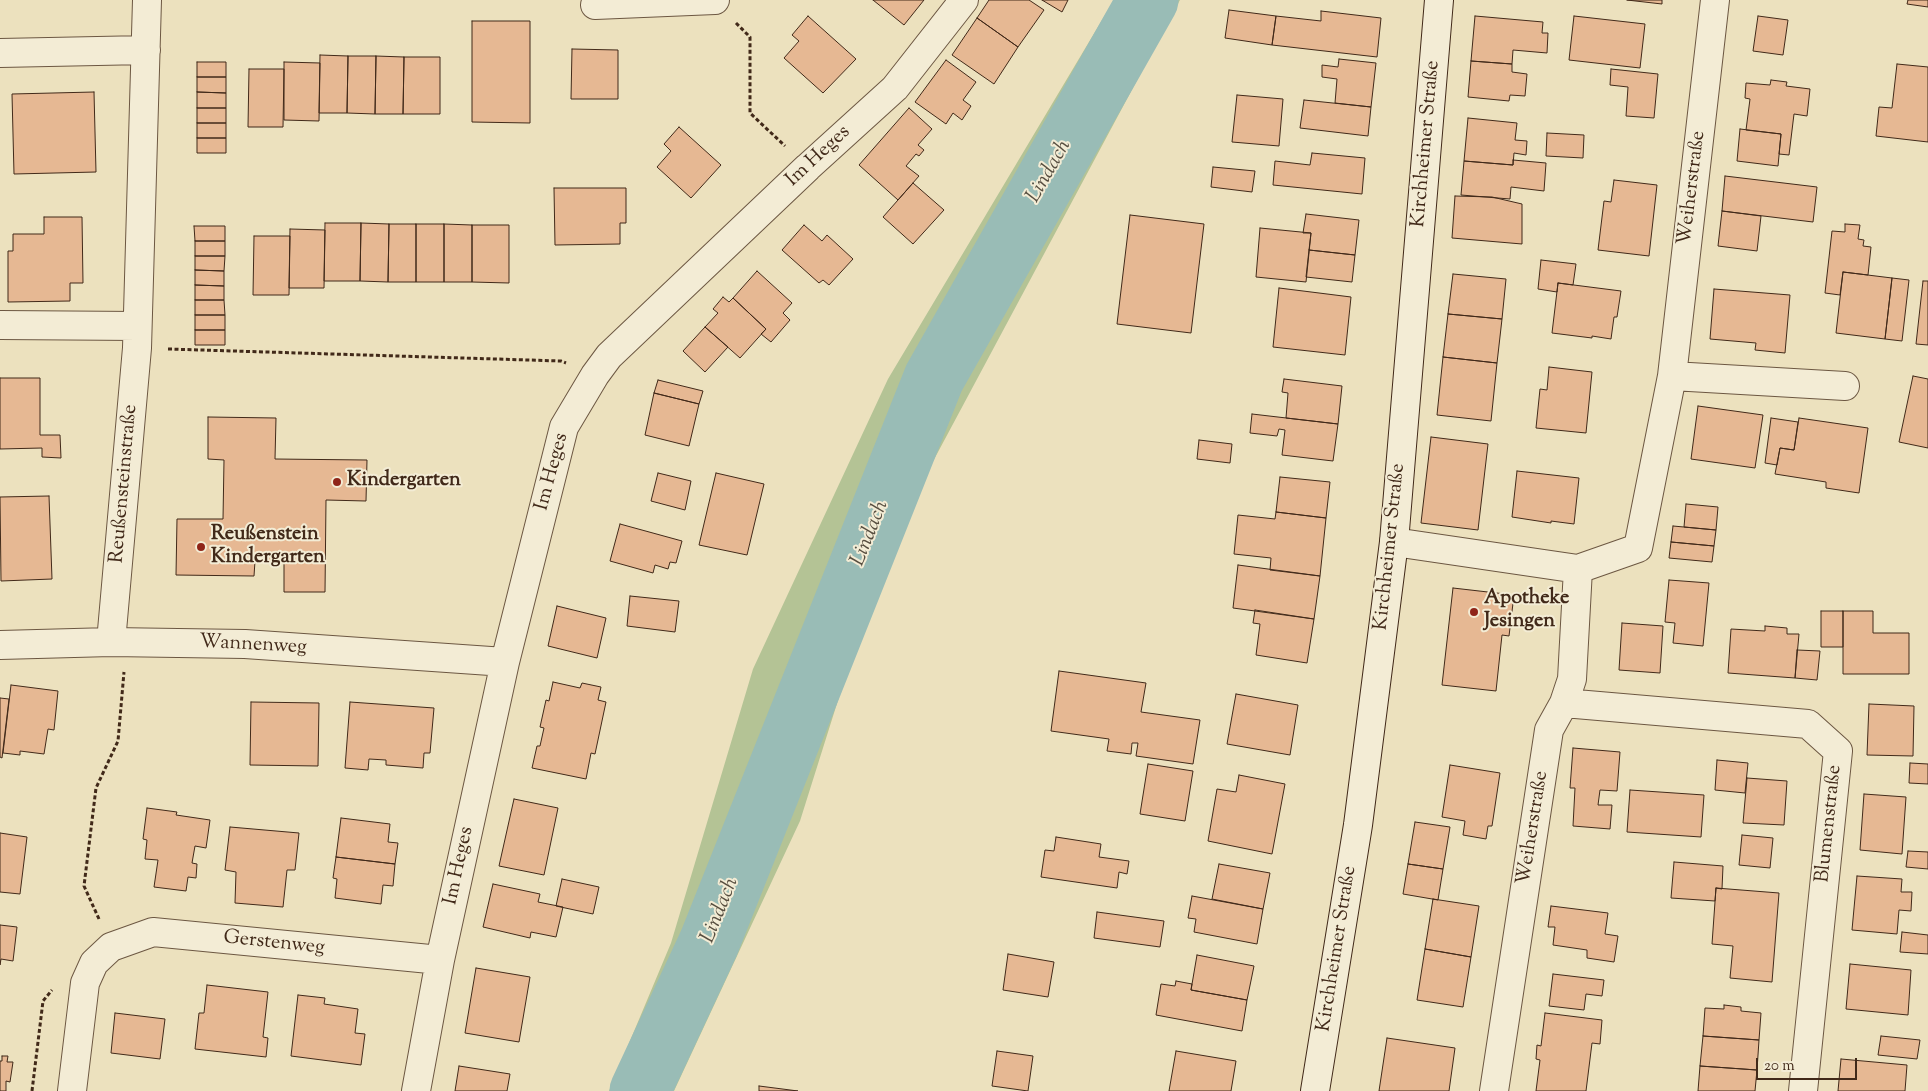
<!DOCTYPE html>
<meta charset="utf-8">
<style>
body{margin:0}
#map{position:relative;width:1928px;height:1091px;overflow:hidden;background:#ece1be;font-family:"Sorts Mill Goudy",serif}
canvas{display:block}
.scale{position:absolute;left:1756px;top:1058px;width:101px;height:22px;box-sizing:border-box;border:2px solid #412919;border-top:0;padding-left:6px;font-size:15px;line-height:18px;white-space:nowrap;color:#412919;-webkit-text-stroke:4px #f3ecd5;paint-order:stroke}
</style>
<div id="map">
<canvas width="1928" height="1091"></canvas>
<div class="scale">20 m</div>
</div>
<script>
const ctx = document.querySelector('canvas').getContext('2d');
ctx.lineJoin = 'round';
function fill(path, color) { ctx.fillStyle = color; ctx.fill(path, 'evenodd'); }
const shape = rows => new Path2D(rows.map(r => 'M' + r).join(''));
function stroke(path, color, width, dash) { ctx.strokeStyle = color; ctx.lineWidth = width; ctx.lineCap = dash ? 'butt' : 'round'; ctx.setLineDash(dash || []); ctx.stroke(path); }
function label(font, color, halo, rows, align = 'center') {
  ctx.font = font + ' "Sorts Mill Goudy",serif'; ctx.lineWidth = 4; ctx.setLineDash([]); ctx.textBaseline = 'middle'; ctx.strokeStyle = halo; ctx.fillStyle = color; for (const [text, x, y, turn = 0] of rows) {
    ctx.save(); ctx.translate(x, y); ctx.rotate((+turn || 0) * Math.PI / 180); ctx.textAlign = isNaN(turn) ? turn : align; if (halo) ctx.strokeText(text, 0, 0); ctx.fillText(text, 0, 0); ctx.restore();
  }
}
fill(shape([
 [1114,0,1180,0,885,551,800,821,674,1091,609,1091,671,943,753,669,888,379]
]), '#b4c395');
stroke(shape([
 [640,1091,709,943,934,378,1148,0]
]), '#99bcb6', 61);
const building = shape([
 [873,0,924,0,904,25,873,0],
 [989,0,1029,0,1044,10,1018,47,977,18,989,0],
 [1042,0,1068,0,1062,12,1042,0],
 [1627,0,1662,0,1662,4,1627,0],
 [1908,0,1928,0,1928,7,1907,4,1908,0],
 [1229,10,1276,16,1272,45,1225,38,1229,10],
 [1321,11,1381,18,1377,57,1272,45,1276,16,1321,21,1321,11],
 [808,16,856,59,823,93,784,58,799,41,792,35,808,16],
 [1475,16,1543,22,1542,33,1548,33,1547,53,1513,50,1512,64,1471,61,1475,16],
 [1574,16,1645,24,1640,68,1569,60,1574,16],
 [1758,16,1788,20,1783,55,1753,51,1758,16],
 [977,18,1018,47,994,84,952,55,977,18],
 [472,21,530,21,530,123,472,122,472,21],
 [572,49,618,50,618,99,571,99,572,49],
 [320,55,348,56,347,113,319,113,320,55],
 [348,56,376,56,375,114,347,113,348,56],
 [376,56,404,57,403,114,375,114,376,56],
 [404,57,440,57,440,114,403,114,404,57],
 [1339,59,1376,63,1371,107,1335,103,1337,79,1322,77,1322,65,1338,67,1339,59],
 [946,60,976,82,963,100,971,106,962,120,953,113,946,124,915,102,946,60],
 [1471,61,1512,64,1512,72,1527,74,1525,96,1510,95,1509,101,1468,97,1471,61],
 [197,62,226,62,226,77,197,77,197,62],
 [284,62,320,63,319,121,284,120,284,62],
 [1897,64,1928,67,1928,142,1876,136,1879,107,1892,108,1897,64],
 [249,69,284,69,283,127,248,127,249,69],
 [1611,69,1658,74,1654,118,1626,116,1628,87,1610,85,1611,69],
 [197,77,226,77,226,93,197,92,197,77],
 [1771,80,1787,82,1786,86,1810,89,1807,116,1794,114,1789,155,1779,154,1781,134,1746,130,1750,99,1745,98,1746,83,1770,85,1771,80],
 [94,92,96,172,14,174,12,94,94,92],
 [197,92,226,93,226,108,197,108,197,92],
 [1237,95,1283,99,1279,146,1232,142,1237,95],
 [1304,100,1371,107,1368,136,1300,128,1304,100],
 [197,108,226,108,226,123,197,123,197,108],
 [909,108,932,129,918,145,924,150,919,156,916,154,906,166,919,176,898,200,859,165,909,108],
 [1468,118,1517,123,1515,140,1527,141,1526,155,1514,153,1513,165,1464,161,1468,118],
 [197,123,226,123,226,138,197,138,197,123],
 [679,127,721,165,691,198,657,167,671,151,664,144,679,127],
 [1740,129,1781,134,1778,166,1737,161,1740,129],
 [1547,133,1584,135,1583,158,1546,156,1547,133],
 [197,138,226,138,226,153,197,153,197,138],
 [1312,153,1365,158,1362,194,1273,185,1275,161,1310,165,1312,153],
 [1513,160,1546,163,1544,191,1511,187,1510,199,1461,195,1464,161,1513,165,1513,160],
 [1213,167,1255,171,1252,192,1211,187,1213,167],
 [1725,176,1817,187,1813,222,1722,211,1725,176],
 [1614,180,1657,185,1649,256,1598,250,1604,201,1611,202,1614,180],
 [913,183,944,210,913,244,883,217,913,183],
 [554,188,626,188,626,223,620,223,620,244,555,245,554,188],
 [1455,196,1492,197,1522,204,1522,244,1452,238,1455,196],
 [1722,211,1761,216,1757,251,1718,246,1722,211],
 [1306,214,1359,220,1355,255,1309,250,1311,233,1303,233,1306,214],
 [1130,215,1204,224,1191,333,1117,324,1130,215],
 [44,217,82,217,83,283,70,283,70,301,8,302,8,251,13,251,13,234,44,234,44,217],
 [325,223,361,223,360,281,324,281,325,223],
 [361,223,389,224,388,282,360,281,361,223],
 [389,224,416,224,416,282,388,282,389,224],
 [416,224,444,224,444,282,416,282,416,224],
 [444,224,472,225,472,282,444,282,444,224],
 [1845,224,1860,225,1858,239,1864,240,1863,246,1871,247,1868,275,1843,272,1840,295,1825,293,1832,231,1845,232,1845,224],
 [472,225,509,225,509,283,472,282,472,225],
 [804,225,822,241,827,235,853,259,829,285,823,280,819,283,782,250,804,225],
 [194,226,225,226,225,241,195,241,194,226],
 [1260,228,1311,233,1306,282,1256,277,1260,228],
 [290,229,325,230,324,288,289,288,290,229],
 [254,236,290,236,289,295,253,295,254,236],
 [195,241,225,241,225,256,195,256,195,241],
 [1309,250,1355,255,1352,282,1306,277,1309,250],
 [195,256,225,256,224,271,195,270,195,256],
 [1541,260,1576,264,1573,285,1558,283,1557,292,1538,289,1541,260],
 [195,270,224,271,224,286,195,285,195,270],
 [757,271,792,303,783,313,790,320,771,342,761,334,766,329,733,298,757,271],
 [1843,272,1892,278,1885,339,1836,333,1843,272],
 [1453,274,1506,279,1502,319,1448,314,1453,274],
 [1892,278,1909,280,1902,341,1885,339,1892,278],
 [1923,281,1928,281,1928,345,1916,344,1923,281],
 [1558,283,1621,291,1617,317,1614,317,1611,339,1592,336,1592,338,1552,333,1558,283],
 [195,285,224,286,224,300,195,300,195,285],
 [1279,288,1351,297,1345,355,1273,347,1279,288],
 [1714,289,1790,295,1785,353,1755,350,1756,343,1710,339,1714,289],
 [723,297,729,302,733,298,766,329,740,358,705,327,718,313,713,309,723,297],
 [195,300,224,300,225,315,195,315,195,300],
 [1448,314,1502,319,1497,363,1443,357,1448,314],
 [195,315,225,315,225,330,195,330,195,315],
 [705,327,728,347,705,372,683,351,705,327],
 [195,330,225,330,225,345,195,345,195,330],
 [1443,357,1497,363,1491,421,1437,415,1443,357],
 [1549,367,1592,372,1586,433,1536,428,1540,389,1547,390,1549,367],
 [1913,376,1928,379,1928,448,1899,442,1913,376],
 [0,378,40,378,40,435,60,435,61,458,42,457,42,448,0,449,0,378],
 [1284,379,1342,386,1338,424,1286,418,1288,393,1282,392,1284,379],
 [658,380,703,391,699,404,654,393,658,380],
 [654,393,699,404,689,446,645,435,654,393],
 [1698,406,1763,415,1755,468,1691,459,1698,406],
 [1252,414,1338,424,1333,461,1282,455,1285,430,1279,429,1277,436,1250,433,1252,414],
 [208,417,276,418,275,459,367,460,366,501,326,500,325,592,284,592,284,561,255,561,254,576,176,575,177,519,223,519,224,460,208,459,208,417],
 [1771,418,1798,422,1794,450,1780,448,1777,465,1765,463,1771,418],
 [1799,418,1868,428,1859,493,1826,488,1826,482,1775,474,1780,448,1794,450,1799,418],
 [1431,437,1488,444,1478,530,1421,523,1431,437],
 [1199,440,1232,444,1230,463,1197,459,1199,440],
 [1517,471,1579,478,1574,524,1551,521,1551,523,1512,517,1517,471],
 [658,473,691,481,685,510,651,501,658,473],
 [716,473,764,484,747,555,699,545,716,473],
 [1280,477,1330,482,1326,518,1276,512,1280,477],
 [49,496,52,579,1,581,0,497,49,496],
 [1686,504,1718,507,1716,530,1684,527,1686,504],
 [1276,512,1326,518,1320,576,1270,570,1271,558,1234,554,1238,515,1275,519,1276,512],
 [620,524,682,541,676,563,670,562,668,569,655,565,653,573,610,561,620,524],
 [1673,526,1716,530,1714,546,1671,542,1673,526],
 [1671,542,1714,546,1712,562,1669,558,1671,542],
 [1238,565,1320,576,1314,619,1233,608,1238,565],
 [1669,580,1709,583,1703,646,1673,643,1675,623,1665,622,1669,580],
 [1453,588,1514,595,1509,636,1502,635,1496,691,1442,685,1453,588],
 [630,596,679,601,675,632,627,626,630,596],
 [557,606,606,618,597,658,548,646,557,606],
 [1255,610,1314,619,1307,663,1256,655,1260,624,1253,623,1255,610],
 [1821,611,1843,611,1843,647,1821,647,1821,611],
 [1843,611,1873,611,1873,633,1909,633,1909,674,1843,674,1843,611],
 [1622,623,1663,626,1660,673,1619,670,1622,623],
 [1765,626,1787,628,1787,634,1799,634,1795,678,1728,673,1731,629,1765,631,1765,626],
 [1797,650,1820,651,1817,680,1795,678,1797,650],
 [1059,671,1146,683,1141,712,1200,720,1193,764,1136,756,1138,743,1132,743,1131,754,1107,751,1109,739,1051,731,1059,671],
 [553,682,580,688,582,683,601,687,598,700,606,702,595,754,591,753,586,779,532,768,537,746,540,746,544,728,540,727,546,700,549,701,553,682],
 [11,685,58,691,54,730,48,729,44,754,20,751,20,755,3,753,11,685],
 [1236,694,1298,705,1290,755,1227,744,1236,694],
 [0,698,9,699,2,758,0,757,0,698],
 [251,702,319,703,318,766,250,765,251,702],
 [350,702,434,708,430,753,424,753,423,768,386,765,386,760,369,759,368,770,345,768,350,702],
 [1869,704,1914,706,1913,756,1867,755,1869,704],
 [1573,748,1620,752,1617,791,1600,790,1598,805,1612,805,1610,829,1573,826,1575,788,1570,788,1573,748],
 [1717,760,1748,763,1745,793,1715,790,1717,760],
 [1910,763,1928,764,1928,784,1909,783,1910,763],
 [1148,764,1193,771,1185,821,1140,814,1148,764],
 [1450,765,1500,773,1492,826,1488,826,1486,839,1463,835,1465,821,1442,817,1450,765],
 [1239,775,1285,784,1272,854,1208,841,1217,789,1236,792,1239,775],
 [1747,778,1787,781,1784,825,1743,823,1747,778],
 [1630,790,1704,795,1701,837,1627,832,1630,790],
 [1864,794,1906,797,1902,854,1860,850,1864,794],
 [514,799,558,808,544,875,499,866,514,799],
 [147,808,177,812,176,815,210,820,206,848,195,846,192,863,197,864,196,878,188,877,186,891,154,887,158,860,145,859,147,840,143,839,147,808],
 [341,818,390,824,388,842,398,843,395,864,336,857,341,818],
 [1415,822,1450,827,1443,869,1408,864,1415,822],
 [230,827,299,833,295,870,287,870,283,907,235,903,236,872,225,870,230,827],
 [0,833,27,837,20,894,0,892,0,833],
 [1742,835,1773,838,1770,868,1739,865,1742,835],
 [1056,837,1101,844,1099,857,1129,861,1127,874,1119,872,1117,888,1041,877,1045,850,1054,851,1056,837],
 [1908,851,1928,852,1928,869,1906,867,1908,851],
 [336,857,395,864,393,886,383,885,381,904,335,898,337,879,333,878,336,857],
 [1674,862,1723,866,1722,889,1716,888,1715,901,1671,898,1674,862],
 [1219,864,1270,873,1263,909,1212,899,1219,864],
 [1408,864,1443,869,1438,900,1403,894,1408,864],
 [1857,876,1902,879,1901,892,1912,892,1911,911,1899,910,1897,934,1852,930,1857,876],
 [562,879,599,887,593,914,556,906,562,879],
 [493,884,540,894,538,902,563,907,556,937,531,932,530,938,483,927,493,884],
 [1716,888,1779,893,1772,982,1730,978,1733,946,1712,944,1716,888],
 [1192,896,1263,909,1257,944,1194,932,1196,919,1188,918,1192,896],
 [1433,899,1479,906,1471,957,1425,949,1433,899],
 [1551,906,1608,913,1605,934,1618,936,1614,962,1587,958,1587,950,1553,945,1555,927,1548,927,1551,906],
 [1097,912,1164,921,1160,947,1094,938,1097,912],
 [0,925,17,927,13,961,1,959,0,965,0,925],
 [1902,932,1928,935,1928,954,1900,952,1902,932],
 [1425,949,1471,957,1463,1007,1417,1000,1425,949],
 [1008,954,1054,962,1048,997,1003,990,1008,954],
 [1197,955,1254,966,1247,1000,1191,990,1197,955],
 [1850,964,1911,970,1908,1015,1846,1009,1850,964],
 [476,968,530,977,519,1042,465,1033,476,968],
 [1553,974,1604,980,1602,996,1586,994,1584,1010,1549,1006,1553,974],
 [1176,981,1192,984,1191,990,1247,1000,1242,1031,1156,1015,1161,984,1175,986,1176,981],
 [207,985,268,992,263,1037,268,1038,266,1057,195,1049,199,1013,204,1013,207,985],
 [298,995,325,998,324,1004,358,1009,355,1033,365,1034,361,1065,291,1056,298,995],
 [1724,1005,1741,1007,1741,1011,1761,1013,1759,1040,1703,1036,1705,1008,1724,1009,1724,1005],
 [115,1013,165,1019,160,1059,111,1053,115,1013],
 [1545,1013,1602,1020,1600,1044,1592,1043,1586,1091,1536,1091,1540,1060,1536,1059,1537,1045,1541,1046,1545,1013],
 [1703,1036,1759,1040,1757,1070,1700,1066,1703,1036],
 [1881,1036,1920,1040,1917,1059,1878,1055,1881,1036],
 [1387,1038,1455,1048,1449,1091,1379,1091,1387,1038],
 [997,1051,1033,1056,1028,1091,992,1086,997,1051],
 [1176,1051,1236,1061,1231,1091,1169,1091,1176,1051],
 [2,1056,8,1056,7,1062,13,1062,10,1082,6,1081,6,1091,0,1091,0,1061,2,1061,2,1056],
 [1841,1059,1907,1065,1905,1091,1838,1091,1841,1059],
 [459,1066,510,1074,507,1091,455,1091,459,1066],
 [1700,1066,1757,1070,1755,1091,1698,1091,1700,1066],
 [759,1086,798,1091,759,1091,759,1086]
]);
fill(building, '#e6b893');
stroke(building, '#412919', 1);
const street = shape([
 [595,5,715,0],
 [0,53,146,50],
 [0,325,137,326],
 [1672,376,1845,386],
 [1394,542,1578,569],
 [111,642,137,348,147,0],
 [0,645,111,642,245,644,505,662],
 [1564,703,1808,724,1838,751,1803,1091],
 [72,1091,85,983,94,963,111,947,153,932,440,960],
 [416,1091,440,960,505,662,564,427,595,375,609,356,808,167,895,88,964,0],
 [1494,1091,1549,730,1564,703,1572,679,1578,569,1638,548,1672,376,1715,0]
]);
const secondary = shape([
 [1315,1091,1358,825,1394,542,1439,0]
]);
stroke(street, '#6c5742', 30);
stroke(secondary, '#412919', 30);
stroke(shape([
 [736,23,750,37,750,113,785,146],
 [168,349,561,361,566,363],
 [99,919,84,886,96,788,118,741,124,672],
 [32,1091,43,1001,52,990]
]), '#412919', 3, [4, 2.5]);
stroke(street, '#f3ecd5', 28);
stroke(secondary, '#f3ecd5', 28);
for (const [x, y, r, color] of [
 [337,482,5,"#8f2418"],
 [201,547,5,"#8f2418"],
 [1474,612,5,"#8f2418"]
]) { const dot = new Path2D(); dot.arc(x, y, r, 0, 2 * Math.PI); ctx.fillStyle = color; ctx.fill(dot); stroke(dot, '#f3ecd5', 2); }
label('20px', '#412919', '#f3ecd5', [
 ["Kirchheimer Straße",1427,144,-85],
 ["Im Heges",819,157,-43],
 ["Weiherstraße",1693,188,-83],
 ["Im Heges",553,472,-75],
 ["Reußensteinstraße",125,484,-85],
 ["Kirchheimer Straße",1391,547,-84],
 ["Wannenweg",253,646,3],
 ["Blumenstraße",1830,824,-84],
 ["Weiherstraße",1534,828,-81],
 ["Im Heges",460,866,-78],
 ["Gerstenweg",274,944,6],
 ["Kirchheimer Straße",1338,949,-81]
]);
label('bold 20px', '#412919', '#f3ecd5', [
 ["Kindergarten",347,482],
 ["Reußenstein",211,536],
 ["Kindergarten",211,559],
 ["Apotheke",1484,600],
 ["Jesingen",1484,623]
], 'left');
label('italic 21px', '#574e40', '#f3ecd5', [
 ["Lindach",1050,172,-60],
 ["Lindach",871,534,-68],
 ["Lindach",721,911,-68]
]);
</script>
